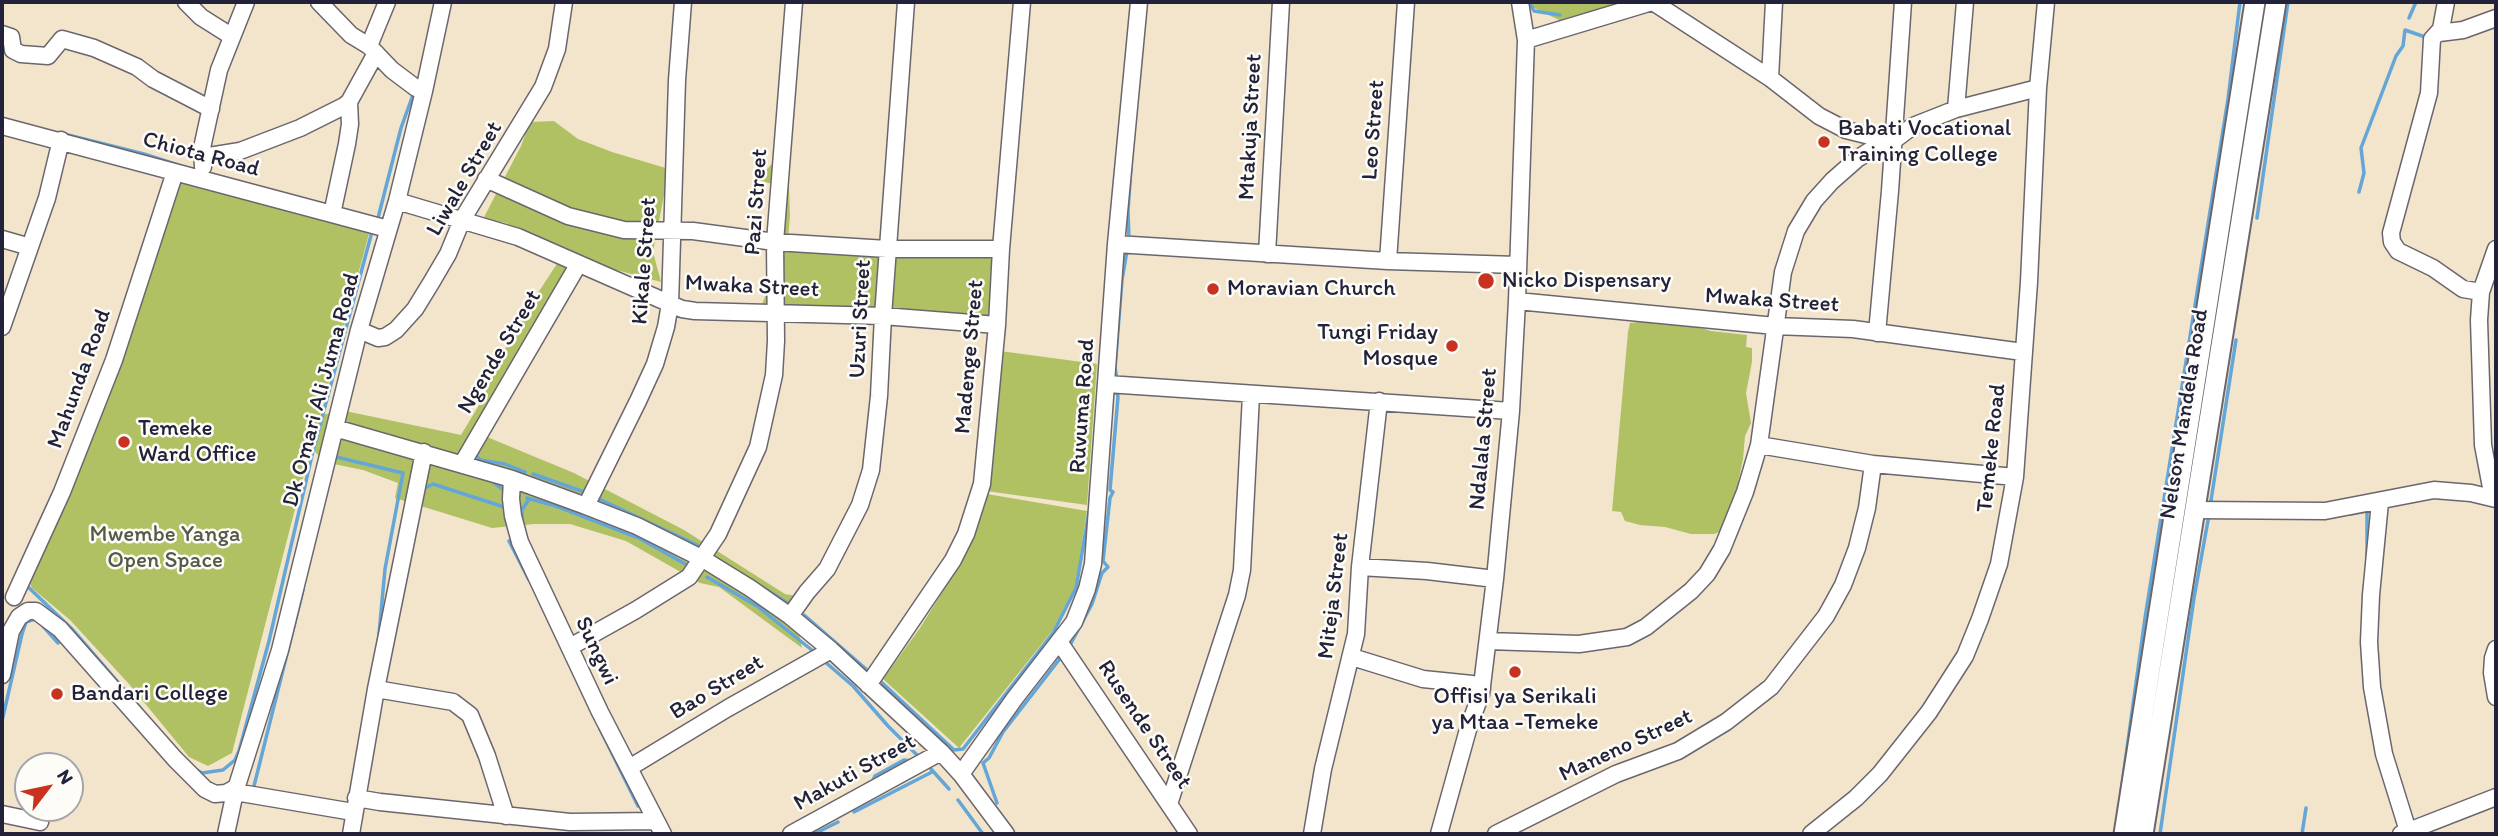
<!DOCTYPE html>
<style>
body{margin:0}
#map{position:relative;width:2498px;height:836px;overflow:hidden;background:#f2e5cb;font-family:Itim,sans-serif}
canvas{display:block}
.frame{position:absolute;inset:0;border:4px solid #22223b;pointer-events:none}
.north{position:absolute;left:14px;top:752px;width:70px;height:70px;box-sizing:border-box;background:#fdfcf7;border:2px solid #a5a5ac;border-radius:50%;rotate:58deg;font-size:19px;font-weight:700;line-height:28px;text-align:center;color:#22223b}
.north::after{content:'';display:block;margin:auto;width:24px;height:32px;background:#c8321e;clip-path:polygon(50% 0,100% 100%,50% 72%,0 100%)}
</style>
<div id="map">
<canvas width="2498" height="836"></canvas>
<div class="frame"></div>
<div class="north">N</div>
</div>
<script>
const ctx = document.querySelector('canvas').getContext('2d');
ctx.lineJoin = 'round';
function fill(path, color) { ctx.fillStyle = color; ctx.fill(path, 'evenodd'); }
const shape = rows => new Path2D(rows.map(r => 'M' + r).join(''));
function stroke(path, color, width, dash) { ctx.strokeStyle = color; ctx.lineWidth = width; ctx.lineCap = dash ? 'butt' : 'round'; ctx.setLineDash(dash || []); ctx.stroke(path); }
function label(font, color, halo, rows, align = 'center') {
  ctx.font = font + ' Itim,sans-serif'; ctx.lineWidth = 5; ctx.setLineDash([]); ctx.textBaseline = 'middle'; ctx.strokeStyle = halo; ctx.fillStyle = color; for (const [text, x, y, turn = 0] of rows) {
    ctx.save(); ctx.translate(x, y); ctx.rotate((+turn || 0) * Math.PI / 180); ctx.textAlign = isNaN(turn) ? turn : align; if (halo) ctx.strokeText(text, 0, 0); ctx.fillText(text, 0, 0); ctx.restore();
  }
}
fill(shape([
 [790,2,804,2,795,41,795,101,788,159,790,216,788,239,1002,246,999,326,949,328,887,325,880,420,872,485,829,572,801,607,796,618,802,648,719,587,700,583,626,541,570,524,534,524,492,528,395,498,398,483,363,470,324,462,311,447,232,753,208,766,189,757,129,684,70,620,32,588,28,580,140,289,172,180,370,230,320,415,345,411,461,435,482,400,515,328,564,253,506,223,483,219,521,146,530,122,554,121,578,139,612,152,669,169,653,252,661,282,583,261,520,382,487,437,574,473,684,530,785,594,796,596,815,577,848,518,867,469,871,417,873,325,758,315,767,291,766,254,773,184,756,180,775,161],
 [1522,2,1643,2,1561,21],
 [1656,320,1678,321,1711,331,1747,335,1746,347,1752,348,1752,362,1746,393,1751,423,1745,436,1743,459,1728,529,1714,534,1691,534,1665,527,1640,525,1625,521,1621,512,1612,511,1628,332,1630,323],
 [1000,351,1097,364,1087,505,986,491],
 [987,494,1087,511,1075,587,1052,631,959,748,883,679,920,628,961,562]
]), '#b0c164');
stroke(shape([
 [1529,2,1534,11,1560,15],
 [2409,18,2416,2],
 [64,134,144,154,178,165],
 [2359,192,2364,173,2361,148,2396,56,2403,46,2405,30,2428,38],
 [2257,218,2288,2],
 [377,222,401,128,414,92],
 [1129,240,1128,211,1132,153],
 [1117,379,1115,368,1122,280,1127,251],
 [473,452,480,460,505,464,525,472],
 [332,456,403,473,385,569,379,634],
 [533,474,587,493],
 [492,481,505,491],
 [423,489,433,484,504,507],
 [527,498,556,506,639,538,687,565],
 [597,498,697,545],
 [2210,507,2236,340],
 [2351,514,2367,511,2367,561],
 [522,519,522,510,529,499],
 [509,541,529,580],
 [707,577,757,606,813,651],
 [25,584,72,629,141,709],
 [762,587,789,604],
 [804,615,866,669],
 [41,624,58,643],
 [1069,647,1092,604,1102,573,1108,567,1103,561,1110,498,1113,492,1110,490,1118,397,1117,390],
 [824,661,853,686,888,726,920,758],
 [878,679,954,750,963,749,1053,633,1076,588,1089,512],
 [2,721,22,634,26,622,35,619],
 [600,729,638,806],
 [195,769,202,773,223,770,235,760,239,751,269,641,313,451,373,228],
 [931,769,949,789],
 [872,782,875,776,904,760,913,761],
 [253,790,303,590],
 [2121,792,2145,618,2228,99,2240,2],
 [958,800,983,834],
 [997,803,983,763,989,758,1003,732,1062,656],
 [854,812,932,772],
 [814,834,838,822],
 [2160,834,2194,598,2209,515],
 [2302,834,2306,808]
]), '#64a6d8', 3.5);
const minor = shape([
 [186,2,201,17,231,36],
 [319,2,351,35,369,46,392,70,416,88,424,91],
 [1653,2,1770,78,1819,116,1846,130,1890,141],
 [2446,2,2441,29,2432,39,2429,93,2391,233,2392,242,2398,251,2433,268,2463,289,2481,292],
 [2439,33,2463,30,2496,18],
 [2,34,11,37,13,50,21,54,48,56,62,39,94,48,137,67,153,79,211,109],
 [1526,40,1652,2],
 [369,46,387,2],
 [1770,78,1774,2],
 [1956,109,1965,2],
 [2,126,388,229],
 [203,157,240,151,300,128,344,106,349,102,376,53],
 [203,167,202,148,219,70,246,2],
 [486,179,568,216,624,230,693,231,775,242,887,249,1001,249],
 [397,201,518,237,682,309,695,311,883,316,997,325],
 [332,214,347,144,350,124,349,102],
 [2,239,30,247],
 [1116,244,1388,261,1517,265],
 [1267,254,1281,2],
 [1388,261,1406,2],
 [1517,301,1775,326,1853,329,2023,352],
 [2,327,47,198,61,140],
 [359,330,378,338,385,337,396,330,415,309,431,283,448,254,462,220,543,87,557,49,564,2],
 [1877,333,1890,191,1903,2],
 [1107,384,1511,411],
 [335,428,512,479,586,506,637,526,703,559,750,588,790,616,831,650,941,752,961,774,1006,834],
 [1759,445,1873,464,2015,477],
 [462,464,578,265],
 [512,479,511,499,513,516,520,542,600,712,663,834],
 [2493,498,2483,445,2479,320,2481,292,2496,249],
 [2380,502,2371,595,2369,642,2372,687,2384,754,2408,831],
 [586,506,638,401,655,364,666,327,670,304,677,80,683,2],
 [2195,510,2325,511,2434,490,2471,493,2496,499],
 [1360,567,1427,571,1495,579],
 [14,597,62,492,114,360,175,172],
 [790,616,807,592,827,569,860,505,871,470,879,396,883,316,906,2],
 [1488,641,1579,644,1627,637,1646,627,1691,591,1707,574,1722,549,1745,492,1759,445,1783,272,1796,231,1814,201,1832,181,1857,159,1877,146,1893,141,1913,126,1956,109,2038,88],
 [1060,643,1189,834],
 [570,647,636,610,689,577,718,534,758,447,774,375,776,341,775,242,794,2],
 [2496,649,2493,658,2492,673,2496,697],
 [1352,657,1423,679,1472,684,1482,688],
 [2,675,11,631,19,617,28,611,36,611,60,629,175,759,205,789,215,794,226,793,237,787],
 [868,685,953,560,966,534,982,484,997,325,1001,249,1022,2],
 [376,689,453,702,470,715,487,756,506,816],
 [629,768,728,708,831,650],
 [961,774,1015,698,1074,622,1087,589,1093,564,1116,244,1139,2],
 [235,792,353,812],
 [356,798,380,802,570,822,656,821],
 [1169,804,1237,595,1242,570,1251,395],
 [2,814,40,822],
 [226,834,235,792,280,650,359,330,397,201,424,91,443,2],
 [351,834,376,689,424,452],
 [791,834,941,752],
 [1312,834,1323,769,1356,634,1360,567,1379,401],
 [1439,834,1469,726,1481,694,1495,579,1511,411,1517,301,1526,40,1520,2],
 [1496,834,1616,774,1678,751,1726,722,1771,687,1826,616,1843,585,1857,548,1867,508,1873,464],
 [1811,834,1856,798,1880,774,1929,712,1965,656,1980,619,1999,564,2015,477,2029,282,2038,88,2046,2],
 [2401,834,2496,797]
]);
const major = shape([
 [2124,834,2255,2],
 [2143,834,2276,2]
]);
stroke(minor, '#6b666d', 19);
stroke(major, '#6b666d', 23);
stroke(minor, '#fff', 16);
stroke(major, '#fff', 19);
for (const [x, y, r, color] of [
 [1824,142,7,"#c8321e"],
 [1486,281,9,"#c8321e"],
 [1213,289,7,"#c8321e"],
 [1452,346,7,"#c8321e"],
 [124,442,7,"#c8321e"],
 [1515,672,7,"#c8321e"],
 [57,694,7,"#c8321e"]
]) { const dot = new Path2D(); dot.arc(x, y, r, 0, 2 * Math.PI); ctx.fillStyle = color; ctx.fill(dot); stroke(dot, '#fdfcf7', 2.5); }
label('23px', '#22223b', '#fdfcf7', [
 ["Mtakuja Street",1251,127,-87],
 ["Leo Street",1374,130,-86],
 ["Chiota Road",201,155,15],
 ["Liwale Street",465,179,-60],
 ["Pazi Street",757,202,-86],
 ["Kikale Street",645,261,-86],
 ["Mwaka Street",752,287,3],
 ["Mwaka Street",1772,301,4],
 ["Uzuri Street",861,319,-87],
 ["Ngende Street",500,352,-59],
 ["Madenge Street",970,357,-85],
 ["Mahunda Road",80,379,-70],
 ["Dk Omari Ali Juma Road",322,390,-75],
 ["Ruvuma Road",1083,406,-86],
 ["Nelson Mandela Road",2185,414,-81],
 ["Ndalala Street",1484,439,-85],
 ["Temeke Road",1992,448,-84],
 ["Miteja Street",1334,596,-83],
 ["Sungwi",596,651,65],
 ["Bao Street",717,688,-31],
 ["Rusende Street",1144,725,56],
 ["Maneno Street",1626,746,-25],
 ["Makuti Street",855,773,-29]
]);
label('23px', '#22223b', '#fdfcf7', [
 ["Babati Vocational",1838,129],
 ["Training College",1838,155],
 ["Nicko Dispensary",1502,281],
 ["Moravian Church",1227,289],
 ["Tungi Friday",1438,333,"right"],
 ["Mosque",1438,359,"right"],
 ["Temeke",138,429],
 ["Ward Office",138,455],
 ["Bandari College",71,694],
 ["Offisi ya Serikali",1515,697,"center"],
 ["ya Mtaa -Temeke",1515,723,"center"]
], 'left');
label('23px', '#545a49', '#fdfcf7', [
 ["Mwembe Yanga",165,535],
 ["Open Space",165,561]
]);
</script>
